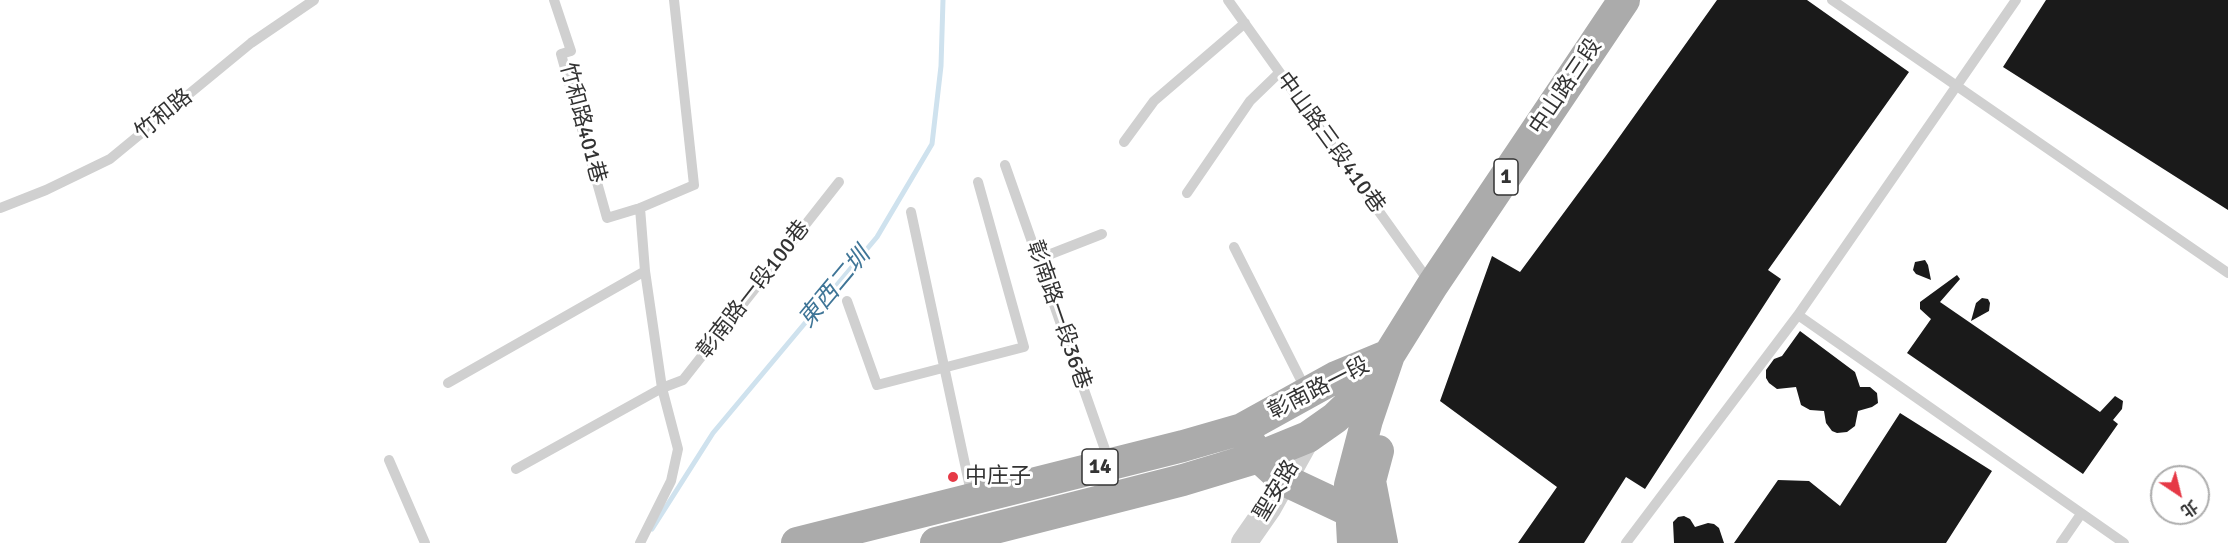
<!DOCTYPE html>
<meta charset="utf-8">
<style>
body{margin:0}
#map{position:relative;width:2228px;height:543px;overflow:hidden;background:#fff;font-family:Signika,"Noto Sans TC",sans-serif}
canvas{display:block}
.north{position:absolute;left:2150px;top:465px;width:60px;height:60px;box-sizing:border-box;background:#fff;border:2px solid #adadad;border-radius:50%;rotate:145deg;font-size:16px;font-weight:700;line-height:24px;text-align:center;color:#333}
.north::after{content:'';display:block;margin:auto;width:21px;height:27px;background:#e63946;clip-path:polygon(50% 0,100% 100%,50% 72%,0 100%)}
</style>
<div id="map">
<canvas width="2228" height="543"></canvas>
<div class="north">北</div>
</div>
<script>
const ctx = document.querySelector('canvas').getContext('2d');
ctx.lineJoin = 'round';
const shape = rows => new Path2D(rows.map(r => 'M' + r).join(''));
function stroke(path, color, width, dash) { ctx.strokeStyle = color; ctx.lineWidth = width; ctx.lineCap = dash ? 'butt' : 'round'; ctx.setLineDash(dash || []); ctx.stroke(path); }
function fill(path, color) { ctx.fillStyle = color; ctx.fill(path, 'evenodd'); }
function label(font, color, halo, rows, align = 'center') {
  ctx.font = font + ' Signika,"Noto Sans TC",sans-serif'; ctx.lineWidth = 6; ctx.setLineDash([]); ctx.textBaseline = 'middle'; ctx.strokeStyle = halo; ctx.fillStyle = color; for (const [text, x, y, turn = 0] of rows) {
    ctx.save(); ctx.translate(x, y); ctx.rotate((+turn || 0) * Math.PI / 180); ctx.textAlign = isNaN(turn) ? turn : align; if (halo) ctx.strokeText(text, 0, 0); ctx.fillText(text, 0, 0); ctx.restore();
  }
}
stroke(shape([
 [652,529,713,433,877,237,932,144,941,66,943,0]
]), '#cfe2ee', 5);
fill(shape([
 [1717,0,1807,0,1909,72,1768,270,1781,279,1645,489,1626,477,1584,543,1518,543,1557,487,1440,401,1492,256,1520,272,1605,157],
 [2046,0,2228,0,2228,210,2003,67],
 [1925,260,1928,265,1931,280,1916,274,1913,270,1915,262],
 [1957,275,1960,279,1940,302,2100,412,2115,396,2123,401,2122,409,2113,420,2118,424,2083,474,1907,353,1931,319,1920,309,1920,302],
 [1982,298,1988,299,1990,303,1989,311,1971,321,1976,303],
 [1800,331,1855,372,1860,387,1870,387,1877,393,1878,403,1872,407,1858,411,1855,426,1847,432,1837,433,1832,431,1826,423,1824,411,1810,410,1801,405,1796,387,1777,389,1769,383,1766,378,1766,370,1774,359,1782,356],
 [1900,413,1992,471,1946,543,1734,543,1778,480,1809,481,1840,506],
 [1684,516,1690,519,1695,527,1708,523,1714,524,1719,528,1724,543,1674,543,1673,522,1678,517]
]), '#1a1a1a');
stroke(shape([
 [554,0,571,51,561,54,607,218,640,208,694,185,674,0],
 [1228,0,1430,283],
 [1832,0,2228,273],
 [1124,142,1154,101,1245,23],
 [1005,165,1109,461],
 [1187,193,1250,101,1279,73],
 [0,208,46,190,110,159,251,43,314,0],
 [640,208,645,271,662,388,678,449,671,481,640,543],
 [911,212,972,497],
 [1234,247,1306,390],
 [1038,259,1102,234],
 [847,301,877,385,1024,347,978,182],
 [1798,315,2124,543],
 [448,383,645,271],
 [389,460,425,543],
 [516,469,662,388,683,380,839,182],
 [1626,543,1798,315,2016,0],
 [2061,543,2081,514]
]), '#d0d0d0', 10);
stroke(shape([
 [1244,543,1269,507,1308,437]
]), '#d0d0d0', 26);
stroke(shape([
 [1250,443,1259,457,1284,480,1350,511,1368,508],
 [1378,451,1370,481,1382,543],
 [797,543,1183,446,1242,429,1336,377,1389,355],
 [936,543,1183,480,1259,457,1308,437,1335,418,1356,398,1375,372],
 [1353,543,1350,485,1367,420,1389,355,1432,286,1624,0]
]), '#ababab', 32);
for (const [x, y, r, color] of [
 [953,477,6,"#e63946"]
]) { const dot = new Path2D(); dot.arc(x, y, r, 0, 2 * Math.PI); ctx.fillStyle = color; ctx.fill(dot); stroke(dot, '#fff', 2); }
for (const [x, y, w] of [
 [1506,177,24],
 [1100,467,36]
]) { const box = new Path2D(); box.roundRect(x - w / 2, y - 18, w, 36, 4.5); ctx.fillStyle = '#fff'; ctx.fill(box); stroke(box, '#333', 1.5); }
label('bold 21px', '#333', null, [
 ["1",1506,177],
 ["14",1100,467]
]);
label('22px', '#333', '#fff', [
 ["中山路三段",1566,87,-56],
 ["竹和路",164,115,-39],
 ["竹和路401巷",582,123,75],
 ["中山路三段410巷",1330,143,54],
 ["彰南路一段100巷",754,290,-52],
 ["彰南路一段36巷",1058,315,71],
 ["彰南路一段",1319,389,-27],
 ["聖安路",1277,491,-59]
]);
label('22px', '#333', '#fff', [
 ["中庄子",965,477]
], 'left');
label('italic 24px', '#3f7597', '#fff', [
 ["東西二圳",835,288,-50]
]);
</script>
